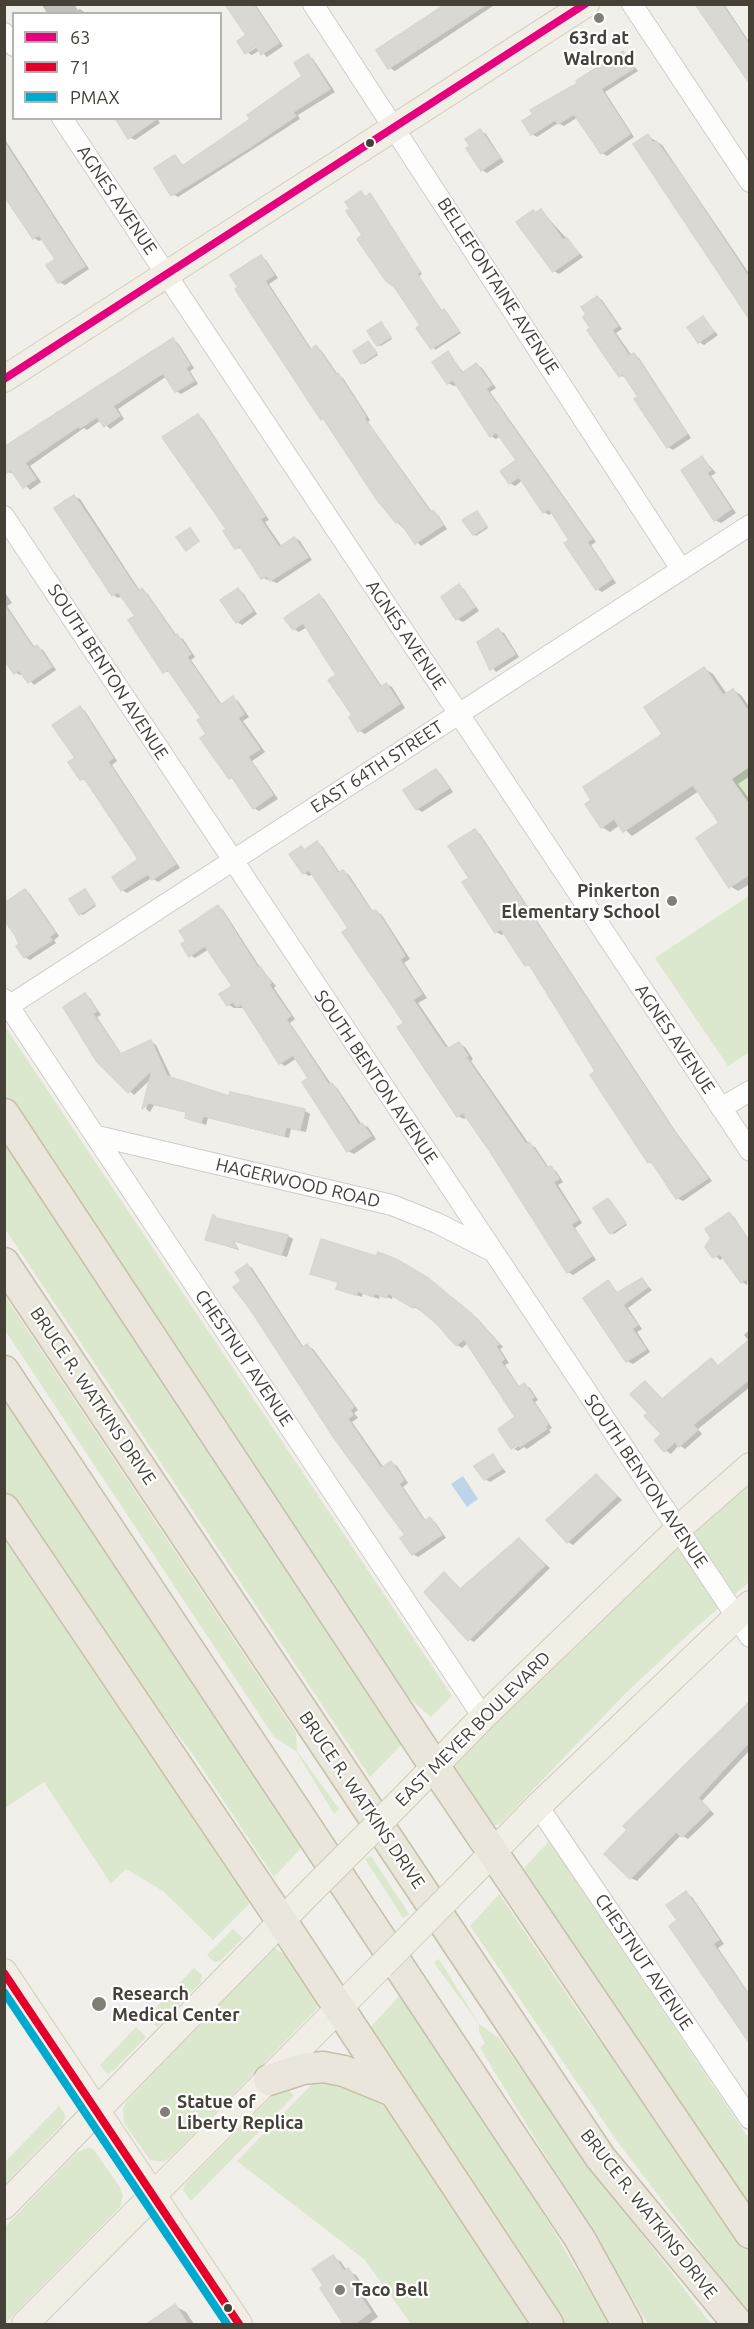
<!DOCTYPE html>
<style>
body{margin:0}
#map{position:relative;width:754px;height:2329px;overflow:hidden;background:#f0efea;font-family:Ubuntu,sans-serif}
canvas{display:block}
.frame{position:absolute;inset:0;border:6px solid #454137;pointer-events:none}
.legend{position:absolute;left:12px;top:12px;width:210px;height:108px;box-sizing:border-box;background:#fff;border:2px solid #b5b3af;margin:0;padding:8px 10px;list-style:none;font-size:18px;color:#454137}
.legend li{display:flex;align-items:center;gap:12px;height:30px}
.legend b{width:30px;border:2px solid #b5b3af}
</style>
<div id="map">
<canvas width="754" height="2329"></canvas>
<div class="frame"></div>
<ul class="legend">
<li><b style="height:8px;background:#e5007d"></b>63</li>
<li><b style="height:8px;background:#e4002b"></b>71</li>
<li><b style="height:8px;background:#00a9ce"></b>PMAX</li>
</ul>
</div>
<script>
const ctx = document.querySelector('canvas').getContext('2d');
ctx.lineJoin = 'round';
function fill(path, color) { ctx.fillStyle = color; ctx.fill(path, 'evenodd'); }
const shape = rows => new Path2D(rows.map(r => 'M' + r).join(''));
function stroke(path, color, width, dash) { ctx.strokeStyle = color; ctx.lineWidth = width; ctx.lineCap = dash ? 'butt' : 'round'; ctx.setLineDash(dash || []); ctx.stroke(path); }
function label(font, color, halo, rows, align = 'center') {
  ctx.font = font + ' Ubuntu,sans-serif'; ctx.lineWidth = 4.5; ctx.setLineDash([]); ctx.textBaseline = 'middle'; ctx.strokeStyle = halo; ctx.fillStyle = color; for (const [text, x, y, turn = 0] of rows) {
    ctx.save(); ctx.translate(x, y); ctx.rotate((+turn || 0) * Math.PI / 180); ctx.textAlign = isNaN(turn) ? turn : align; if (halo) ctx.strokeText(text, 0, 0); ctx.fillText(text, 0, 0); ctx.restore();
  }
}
fill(shape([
 [749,766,749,806,731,779],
 [749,896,749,1052,728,1066,655,958],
 [4,1025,452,1696,431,1717,409,1698,5,1095],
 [4,1138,407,1739,370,1777,5,1229],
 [4,1295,296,1733,297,1751,339,1809,334,1814,296,1751,274,1737,5,1330],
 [4,1395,303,1846,274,1877,192,1753,109,1647,5,1489],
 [749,1477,749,1582,692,1631,625,1694,500,1824,493,1826,488,1824,448,1765],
 [4,1532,247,1896,249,1904,213,1940,163,1891,126,1869,111,1884,44,1782,5,1808],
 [549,1841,749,2139,749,2208,525,1871,524,1868],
 [371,1856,409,1914,403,1918,365,1859],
 [499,1894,587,2024,658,2115,749,2252,749,2315,617,2141,470,1926],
 [233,1929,243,1938,220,1961,214,1962,207,1955],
 [274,1947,284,1954,316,2002,318,2008,171,2157,163,2162,150,2160,124,2123,123,2108,126,2102],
 [439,1959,479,2024,499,2038,589,2165,711,2324,648,2324,480,2048,485,2043,479,2032,479,2024,434,1963],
 [194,1968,202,1975,201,1982,157,2027,147,2017],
 [402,1993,512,2161,609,2324,560,2324,366,2032],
 [136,2027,146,2037,113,2071,107,2074,100,2065],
 [319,2077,370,2092,383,2103,531,2324,411,2324,364,2259,237,2161],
 [286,2087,294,2096,191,2201,183,2190,185,2184,272,2096],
 [59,2106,66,2116,61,2126,5,2184,5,2162],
 [89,2147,94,2150,120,2187,123,2196,120,2207,5,2324,5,2227,76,2153]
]), '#dbe8cd');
fill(shape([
 [463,1476,478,1499,467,1507,451,1484]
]), '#bfd4e9');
fill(shape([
 [41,4,74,4,78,10,80,9,87,14,48,14],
 [227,4,255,4,283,46,267,57,260,50,252,55,248,53,263,43,248,35],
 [448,4,496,4,395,71,390,68],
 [697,4,724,4,750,43,750,81],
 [623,52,638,71,605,92,634,137,607,156,602,153,578,117,564,126,558,123,537,137,532,134,535,114],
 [308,55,313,59,335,92,298,115,300,119,178,197,173,194,175,157,184,166,252,120,304,76],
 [157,118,160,123,135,140,129,137],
 [481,131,486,134,504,162,487,173,482,170,472,146],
 [648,136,662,145,750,275,750,317],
 [4,138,89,269,65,285,59,282,57,259,43,239,39,241,34,238,4,180],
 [362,193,367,198,373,197,422,274,419,276,443,312,447,312,461,333,435,350,422,326,359,239,364,236],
 [541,210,583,257,559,274,554,271,536,214],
 [261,257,266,260,278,278,269,284,312,350,316,347,321,350,338,375,343,378,370,420,368,422,432,512,438,515,447,529,421,546,397,522,327,422,322,419,237,290],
 [597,297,602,300,622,329,616,333,632,356,639,358,691,438,673,450,668,447,627,377,620,376,593,329],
 [703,317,718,335,704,345,699,342],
 [381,324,392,339,381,346,378,345],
 [173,340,178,343,194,368,190,371,198,384,181,394,176,391,167,376,118,409,124,419,110,429,101,420,87,430,84,428,30,466,41,482,30,490,15,474,8,472],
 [368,343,378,355,364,364,362,362],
 [448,353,464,373,477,365,482,368,496,388,490,392,596,542,591,545,616,583,602,592,597,589,553,512,549,515,544,512,523,480,515,486,510,483,518,460,501,436,496,439,491,436,457,384,454,386,448,383],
 [198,416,203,419,269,520,265,522,282,547,295,538,300,541,312,560,277,583,263,578,244,549,236,548,228,529],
 [702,457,716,473,711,476,736,513,721,523,715,520],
 [74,496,80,499,140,591,147,593,177,636,183,639,195,657,191,660,222,705,233,698,238,701,249,717,243,721,265,752,252,761,278,799,259,811,254,808,236,781,230,777,203,718,172,673,164,671,137,616,122,596,118,598,113,595],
 [477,513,488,528,476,536,474,534],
 [459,586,464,589,479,611,463,622,457,619],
 [238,590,243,593,257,614,242,625,237,622],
 [4,591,12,603,7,606,35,648,43,650,56,670,34,685,23,673,20,675,15,672,5,657],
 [319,596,324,599,382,687,386,684,392,687,405,708,365,734,360,731,338,675,307,627,299,632,294,629],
 [498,630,504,633,519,657,496,672,483,656],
 [705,669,713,674,727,694,733,690,741,695,750,708,750,776,738,784,750,800,750,884,738,891,730,886,721,823,699,791,632,836,620,825,610,832,602,827],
 [80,708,85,711,117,761,112,765,180,868,158,882,152,878,127,893,122,890,140,860,88,781,81,779,77,758],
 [436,771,441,774,453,792,422,812,417,809],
 [475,830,480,834,674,1129,712,1181,683,1201,677,1198,655,1165,649,1162,533,967,526,965,505,933,502,935,496,932,471,878],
 [317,843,322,846,340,873,343,871,349,875,374,913,381,914,410,959,404,963,427,998,418,1003,450,1050,459,1044,465,1047,473,1059,471,1061,529,1144,535,1147,549,1168,556,1171,563,1182,558,1185,582,1223,575,1228,596,1260,573,1275,568,1272,490,1149,467,1117,464,1119,458,1116,350,929,313,874,309,876,304,873,301,848,306,850],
 [25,890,30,894,59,936,54,940,56,943,30,960,25,957,21,944],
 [85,891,96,906,83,915,80,914],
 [218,907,223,910,261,969,276,986,274,988,295,1019,290,1023,331,1084,337,1088,362,1125,368,1127,376,1139,354,1154,348,1151,304,1082,311,1078,297,1058,285,1066,280,1063,245,1008,234,1008,229,1005,222,995,234,986,209,949,195,958,190,955],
 [85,995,90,998,101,1015,97,1017,122,1055,151,1042,156,1045,172,1079,230,1098,231,1094,305,1111,310,1114,306,1132,291,1129,289,1138,208,1118,206,1125,186,1117,188,1113,154,1105,150,1112,146,1109,152,1078,134,1095,98,1061],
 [608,1200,627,1225,614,1234,611,1233],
 [729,1214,734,1217,750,1241,747,1285,742,1282,725,1257,720,1260,707,1247],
 [214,1216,219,1220,261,1232,262,1228,288,1236,293,1239,287,1257,234,1241,239,1250,212,1242,207,1239],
 [247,1265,252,1268,304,1348,307,1346,313,1349,358,1410,354,1413,358,1418,352,1422,384,1468,391,1463,397,1466,408,1483,403,1487,426,1521,430,1519,435,1522,446,1538,418,1557,413,1554,407,1535,284,1361,286,1360,243,1282],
 [312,1273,434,1283,477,1318,503,1347,500,1349,509,1363,505,1365,520,1388,524,1385,530,1388,538,1400,535,1402,552,1428,549,1430,551,1432,527,1449,524,1447,518,1451,514,1449,526,1441,524,1439,512,1448,500,1430,517,1418,468,1343,462,1348,457,1345,420,1308,419,1310,393,1295,392,1299,380,1295,379,1299,363,1293,362,1297,338,1289,340,1283],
 [642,1280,652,1290,628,1308,642,1329,637,1332,650,1352,633,1364,627,1361,608,1282,619,1294],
 [750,1329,750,1387,698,1429,702,1434,685,1449,679,1445,671,1454,665,1450,663,1434,650,1413,645,1382,663,1399,712,1360,720,1367,749,1341,744,1335],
 [493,1456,506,1472,490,1482,485,1479],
 [596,1475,622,1500,573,1545,568,1542],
 [519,1539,550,1568,474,1642,469,1639,445,1574,462,1590],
 [750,1703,750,1750,702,1801,714,1814,688,1839,681,1835,637,1881,631,1878,606,1854],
 [686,1893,692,1897,724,1944,718,1948,750,1995,750,2041,679,1921],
 [333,2257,341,2262,347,2271,356,2275,369,2294,365,2297,378,2317,368,2324,346,2324,325,2286],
 [175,2306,186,2312,194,2324,147,2324]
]), '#0003');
const building = shape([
 [225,4,253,4,279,43,261,55,256,46,245,54,237,41,246,35,225,4],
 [446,4,487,4,388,69,376,50,446,4],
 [695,4,722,4,750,46,750,84,695,4],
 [623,51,634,68,601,89,630,134,601,154,574,114,558,124,555,120,531,135,522,121,533,114,530,110,578,83,576,81,623,51],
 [308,54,330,89,293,112,296,116,252,146,171,196,154,168,175,155,182,166,250,119,247,115,302,76,294,63,308,54],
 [115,118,158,118,128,139,115,118],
 [480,129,500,158,481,171,466,148,470,146,465,139,480,129],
 [648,134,653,143,656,141,679,172,750,279,750,320,633,144,648,134],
 [4,142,85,266,58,283,46,265,55,259,39,235,33,239,4,196,4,142],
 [361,191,365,197,370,193,420,272,417,274,441,311,444,309,459,331,431,349,416,328,420,325,395,288,386,281,357,239,362,235,346,211,350,209,345,202,361,191],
 [541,209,563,240,567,238,579,254,553,272,516,222,533,210,535,213,541,209],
 [261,255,274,275,265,281,310,350,316,345,336,375,338,373,366,417,364,418,430,512,433,510,443,525,415,544,399,521,396,523,377,500,323,418,321,420,235,289,238,287,230,275,261,255],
 [597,296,618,326,612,330,629,356,634,353,687,434,667,448,634,399,638,397,623,374,619,377,587,330,590,328,583,317,586,314,581,307,597,296],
 [703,316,714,332,698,343,687,327,703,316],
 [381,322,391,337,377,346,367,331,381,322],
 [173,338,190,365,186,368,194,381,175,392,163,373,113,406,120,416,104,427,97,417,80,428,79,426,25,463,36,479,23,488,11,470,4,475,4,447,173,338],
 [368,341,377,353,361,364,353,351,368,341],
 [448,351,462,373,476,363,492,385,486,389,592,539,587,542,612,579,596,590,564,543,569,540,549,509,543,513,519,477,509,484,500,471,516,460,496,432,490,437,453,380,447,384,432,362,448,351],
 [198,414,265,516,260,519,279,547,294,537,308,557,270,581,267,576,261,579,240,546,235,549,223,531,226,529,162,437,198,414],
 [702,456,711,470,707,473,731,509,714,521,681,470,702,456],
 [74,495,138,591,142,588,175,636,177,634,191,654,187,657,220,705,233,696,244,714,238,718,260,749,248,757,273,795,253,809,232,777,229,779,200,738,206,734,197,720,201,718,168,670,163,673,128,620,135,616,118,592,112,596,54,508,74,495],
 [477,511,487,526,473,535,462,520,477,511],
 [190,528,199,541,186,551,176,537,190,528],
 [459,584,475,607,456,620,441,597,459,584],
 [238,588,253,611,236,623,220,600,238,588],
 [319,594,380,687,386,683,400,704,358,732,349,717,352,715,328,680,336,675,303,623,293,630,284,618,319,594],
 [4,605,33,648,37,645,52,667,28,683,19,670,14,674,4,660,4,605],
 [498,628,515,654,490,670,477,642,498,628],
 [704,667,723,695,733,689,750,714,750,766,731,779,750,806,750,874,729,888,696,838,719,823,693,785,623,832,614,819,601,828,585,804,591,800,583,787,662,734,644,707,704,667],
 [80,706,113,758,108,762,176,864,152,880,148,874,121,891,112,877,138,859,84,778,80,780,68,762,75,758,52,725,80,706],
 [436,769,449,788,416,810,403,790,436,769],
 [475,829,669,1124,708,1178,676,1199,651,1161,648,1163,590,1075,595,1071,529,964,525,966,501,929,495,933,462,882,469,878,448,846,475,829],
 [317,841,338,873,343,870,372,912,376,910,388,928,405,956,400,960,422,994,413,1000,445,1047,449,1048,459,1042,468,1056,466,1057,526,1144,529,1142,547,1168,551,1166,559,1179,553,1182,578,1220,571,1224,592,1256,567,1273,489,1150,463,1113,457,1117,397,1027,404,1023,342,932,348,928,309,870,303,874,289,854,301,846,304,850,317,841],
 [25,889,55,933,49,937,52,940,24,958,16,946,19,944,15,935,4,920,4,903,25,889],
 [85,889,95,904,79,915,69,899,85,889],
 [218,905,258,968,260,966,271,983,269,985,291,1016,286,1019,329,1085,332,1083,359,1125,362,1123,371,1136,347,1152,302,1082,308,1078,293,1055,279,1064,241,1004,237,1007,233,1002,227,1006,219,994,232,986,205,946,189,957,181,944,186,941,179,931,218,905],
 [85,993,97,1011,93,1014,120,1054,151,1040,167,1076,229,1096,230,1092,305,1109,300,1130,286,1127,284,1136,203,1116,201,1123,185,1118,186,1112,149,1103,142,1109,152,1070,128,1093,97,1062,63,1007,85,993],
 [608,1198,626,1223,610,1234,593,1208,608,1198],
 [729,1212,750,1242,750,1277,741,1283,720,1254,713,1258,705,1247,711,1238,705,1229,729,1212],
 [213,1214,216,1218,288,1235,281,1255,231,1240,237,1248,205,1240,213,1214],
 [321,1239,376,1256,378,1252,398,1260,428,1278,471,1313,499,1344,496,1346,504,1359,501,1362,518,1387,524,1383,534,1397,531,1399,548,1424,545,1427,547,1429,520,1447,519,1444,511,1449,498,1429,515,1417,464,1339,456,1346,437,1324,414,1305,413,1308,388,1293,386,1298,374,1293,373,1297,358,1291,356,1295,336,1289,338,1282,310,1274,321,1239],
 [247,1264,302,1348,307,1344,354,1407,350,1410,353,1415,348,1419,381,1468,391,1461,404,1480,399,1484,424,1521,430,1517,442,1535,412,1555,400,1538,405,1535,334,1438,250,1309,233,1287,241,1281,235,1272,247,1264],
 [642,1278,648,1287,623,1305,638,1325,632,1329,646,1349,626,1362,583,1298,608,1280,617,1293,642,1278],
 [750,1339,750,1379,693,1425,698,1430,679,1447,675,1442,664,1452,654,1440,661,1434,644,1416,648,1413,630,1394,645,1381,662,1399,711,1358,718,1366,750,1339],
 [493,1454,502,1469,484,1480,474,1466,493,1454],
 [596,1474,617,1496,567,1543,546,1520,596,1474],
 [519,1538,545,1565,468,1641,424,1592,444,1572,460,1589,519,1538],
 [750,1701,750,1741,698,1798,710,1810,682,1837,676,1832,630,1879,604,1854,627,1830,623,1826,750,1701],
 [686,1891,719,1940,713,1944,750,1997,750,2044,669,1926,677,1920,666,1905,686,1891],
 [333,2255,344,2271,348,2268,362,2289,357,2292,371,2312,353,2325,344,2325,320,2288,323,2285,312,2269,333,2255],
 [175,2304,188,2325,145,2325,175,2304]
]);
fill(building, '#d9d8d3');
stroke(building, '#d8d6d0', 1.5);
const minor = shape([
 [313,4,681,569],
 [632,4,750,182],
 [4,33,14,46],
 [62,118,750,1151],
 [4,516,750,1637],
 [4,999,483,1717],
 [4,1009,750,525],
 [721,1108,750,1091],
 [97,1136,392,1205,437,1223,490,1250],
 [538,1806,750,2119]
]);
const major = shape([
 [4,379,586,4],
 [398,1804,483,1717,678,1529,750,1466],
 [467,1879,538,1806,750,1604],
 [4,1972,239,2324],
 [4,2206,310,1892],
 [25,2324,381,1966]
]);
const highway = shape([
 [4,1114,435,1767,750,2233],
 [4,1263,600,2157,738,2324],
 [4,1371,580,2239,627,2324],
 [4,1509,281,1920,548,2324],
 [269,2080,303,2069,323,2067,344,2071,393,2091]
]);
stroke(minor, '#cecdc8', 22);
stroke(major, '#d1ccba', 28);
stroke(highway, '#c5bea9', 33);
stroke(minor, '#fdfdfc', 20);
stroke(major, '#f0eee5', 26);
stroke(highway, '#eae6db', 30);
const majorBridge = shape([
 [310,1892,398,1804],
 [381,1966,467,1879]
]);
stroke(majorBridge, '#d1ccba', 28, []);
stroke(majorBridge, '#f0eee5', 26);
stroke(shape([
 [4,379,585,4]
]), '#e5007d', 8);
stroke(shape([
 [4,1973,239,2324]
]), '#e4002b', 8);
stroke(shape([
 [4,1992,227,2324]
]), '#00a9ce', 8);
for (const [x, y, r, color] of [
 [599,18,6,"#817e76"],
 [370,143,5,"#454137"],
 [672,901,6,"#817e76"],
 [99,2004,8,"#817e76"],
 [165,2112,6,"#817e76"],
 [340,2290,6,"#817e76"],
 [228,2308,5,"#454137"]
]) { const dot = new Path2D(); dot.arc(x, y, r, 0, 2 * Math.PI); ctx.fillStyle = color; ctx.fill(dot); stroke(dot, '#fff', 2); }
label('bold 18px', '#454137', '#fff', [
 ["63rd at",599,38,"center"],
 ["Walrond",599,59,"center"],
 ["Pinkerton",660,891,"right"],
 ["Elementary School",660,912,"right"],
 ["Research",112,1994],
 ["Medical Center",112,2015],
 ["Statue of",177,2102],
 ["Liberty Replica",177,2123],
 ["Taco Bell",352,2290]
], 'left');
label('18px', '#454137', '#fff', [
 ["AGNES AVENUE",117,200,56],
 ["BELLEFONTAINE AVENUE",498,286,57],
 ["AGNES AVENUE",406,635,56],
 ["SOUTH BENTON AVENUE",108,672,57],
 ["EAST 64TH STREET",377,767,-33],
 ["AGNES AVENUE",675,1039,56],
 ["SOUTH BENTON AVENUE",376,1077,56],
 ["HAGERWOOD ROAD",298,1183,13],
 ["CHESTNUT AVENUE",244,1358,56],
 ["BRUCE R. WATKINS DRIVE",93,1396,56],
 ["SOUTH BENTON AVENUE",646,1481,56],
 ["EAST MEYER BOULEVARD",473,1729,-45],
 ["BRUCE R. WATKINS DRIVE",362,1800,56],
 ["CHESTNUT AVENUE",644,1962,56],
 ["BRUCE R. WATKINS DRIVE",649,2214,52]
]);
</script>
